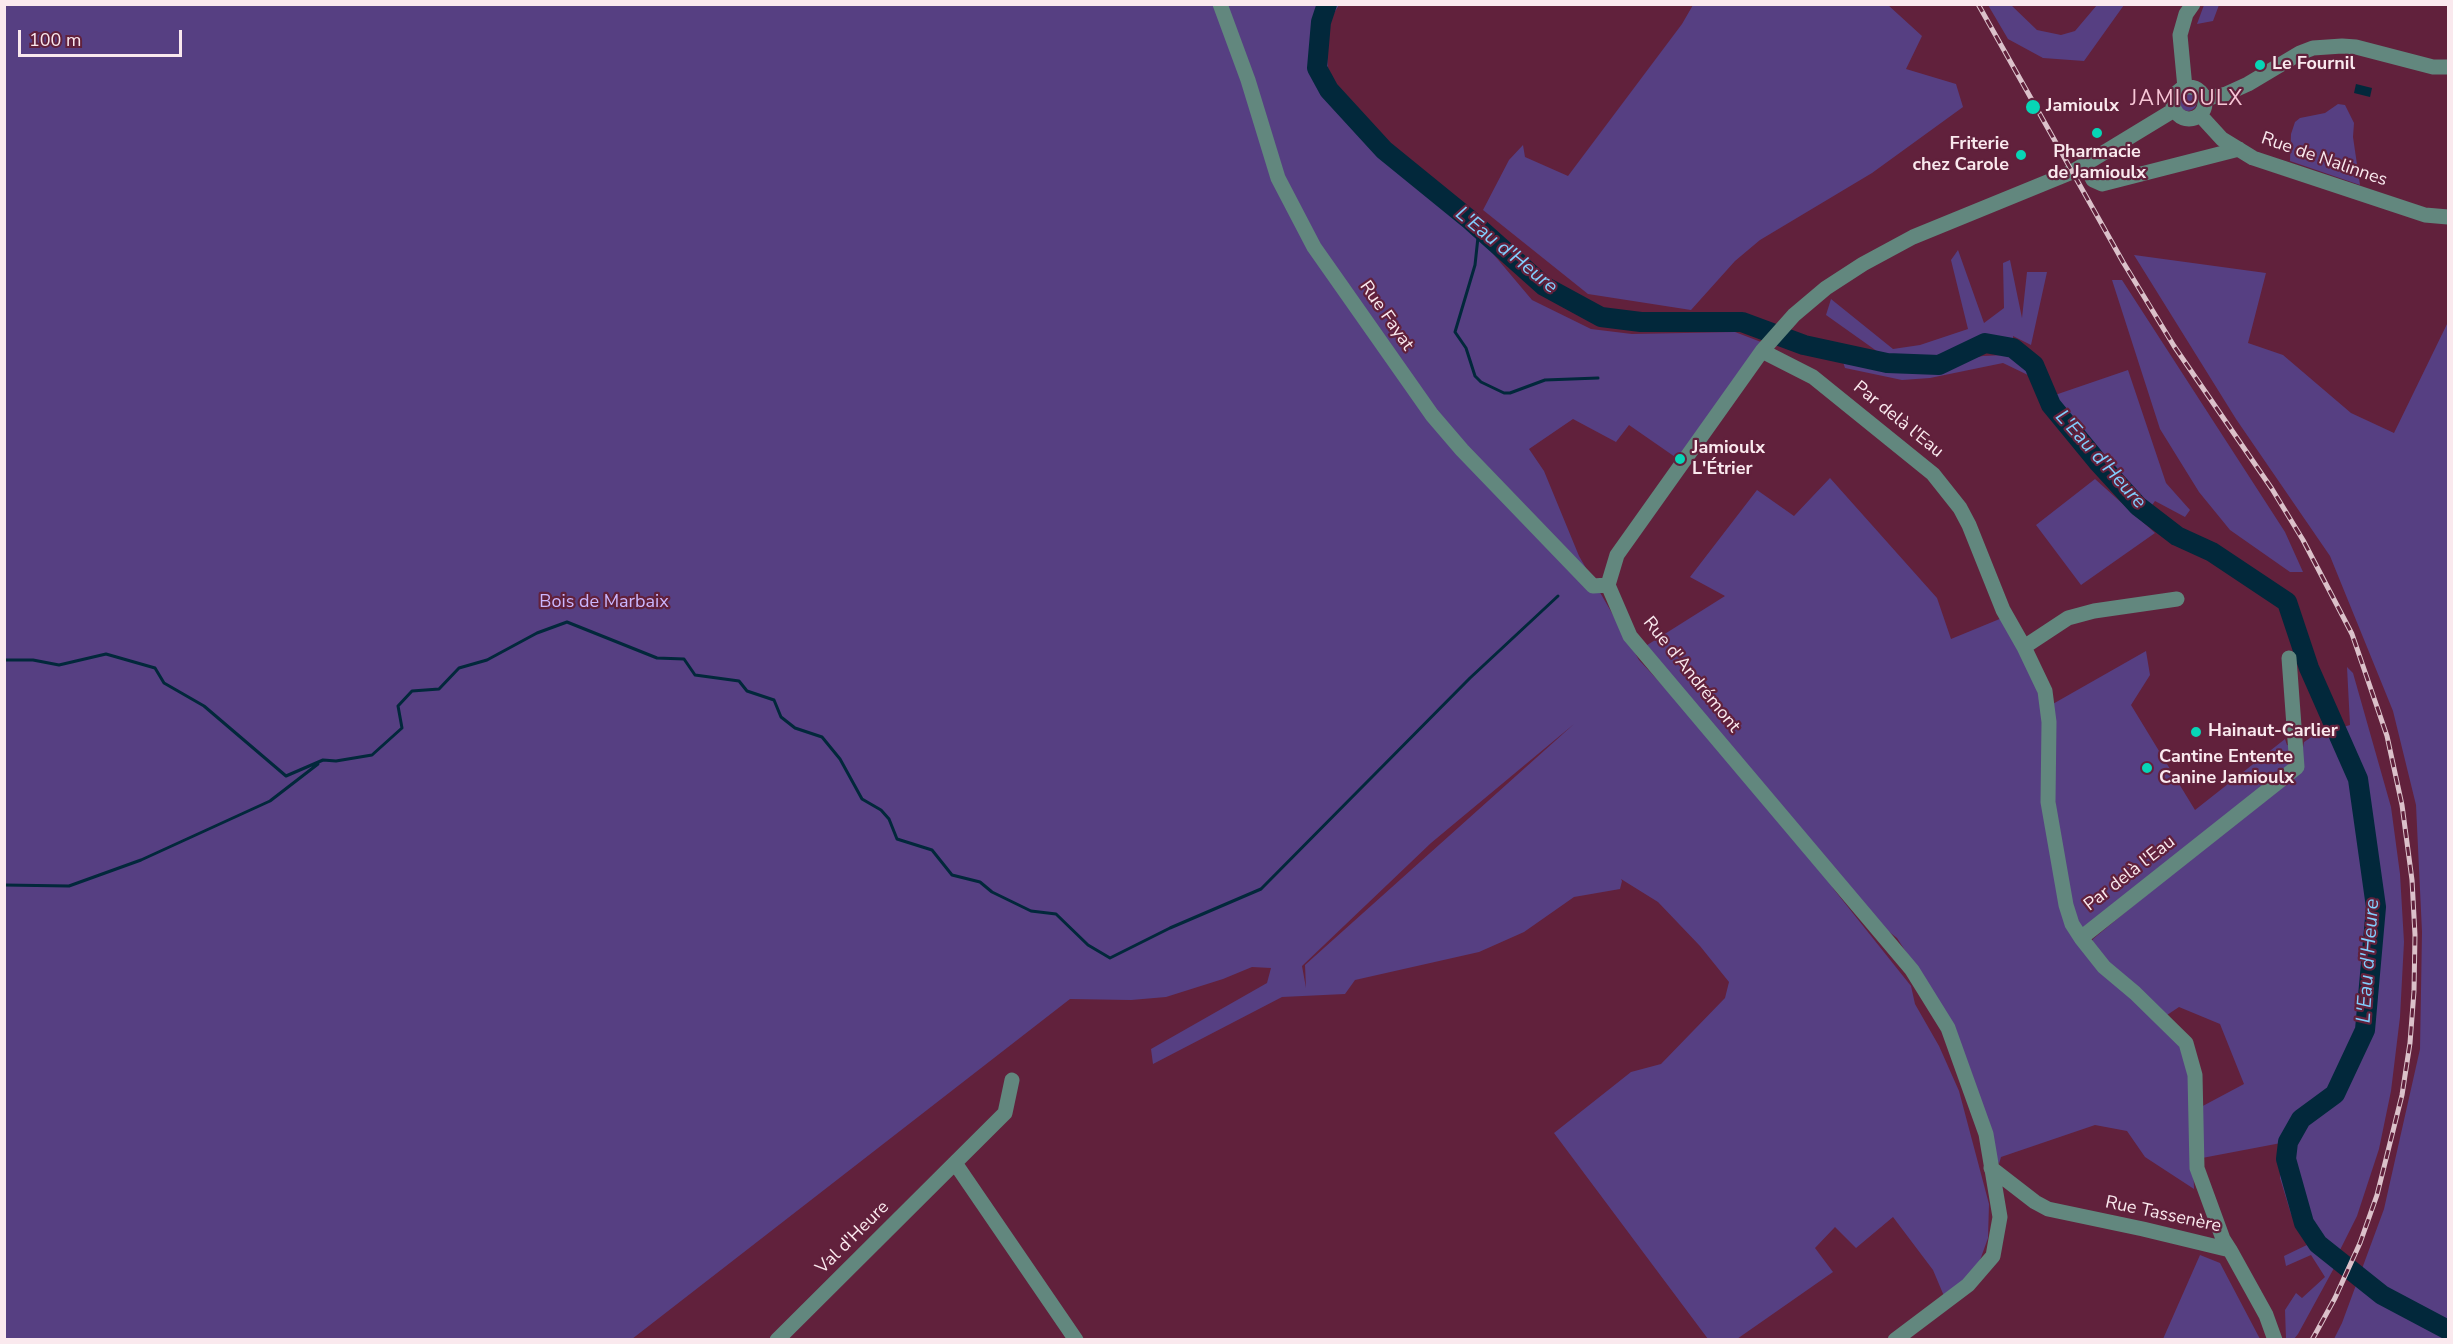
<!DOCTYPE html>
<meta charset="utf-8">
<style>
body{margin:0}
#map{position:relative;width:2453px;height:1344px;overflow:hidden;background:#61213c;font-family:"Nunito Sans",sans-serif}
canvas{display:block}
.frame{position:absolute;inset:0;border:6px solid #fae9ee;pointer-events:none}
.scale{position:absolute;left:18px;top:30px;width:164px;height:27px;box-sizing:border-box;border:3px solid #fae9ee;border-top:0;padding-left:8px;font-size:18px;line-height:21px;white-space:nowrap;color:#fae9ee;-webkit-text-stroke:4px #61213c;paint-order:stroke}
</style>
<div id="map">
<canvas width="2453" height="1344"></canvas>
<div class="frame"></div>
<div class="scale">100 m</div>
</div>
<script>
const ctx = document.querySelector('canvas').getContext('2d');
ctx.lineJoin = 'round';
function fill(path, color) { ctx.fillStyle = color; ctx.fill(path, 'evenodd'); }
const shape = rows => new Path2D(rows.map(r => 'M' + r).join(''));
function stroke(path, color, width, dash) { ctx.strokeStyle = color; ctx.lineWidth = width; ctx.lineCap = dash ? 'butt' : 'round'; ctx.setLineDash(dash || []); ctx.stroke(path); }
function label(font, color, halo, rows, align = 'center') {
  ctx.font = font + ' "Nunito Sans",sans-serif'; ctx.lineWidth = 4.5; ctx.setLineDash([]); ctx.textBaseline = 'middle'; ctx.strokeStyle = halo; ctx.fillStyle = color; for (const [text, x, y, turn = 0] of rows) {
    ctx.save(); ctx.translate(x, y); ctx.rotate((+turn || 0) * Math.PI / 180); ctx.textAlign = isNaN(turn) ? turn : align; if (halo) ctx.strokeText(text, 0, 0); ctx.fillText(text, 0, 0); ctx.restore();
  }
}
fill(shape([
 [5,5,1339,5,1331,18,1326,44,1328,68,1340,114,1407,179,1519,250,1489,249,1532,300,1591,329,1632,334,1735,332,1761,342,1678,459,1629,425,1616,442,1573,419,1529,449,1544,471,1579,556,1639,660,1707,733,1644,647,1725,596,1690,577,1757,490,1794,516,1830,478,1937,598,1951,639,2002,618,2032,667,2047,732,2070,930,2181,1046,2190,1073,2194,1189,2145,1157,2127,1131,2095,1125,2001,1157,1999,1164,1935,997,1897,938,1832,887,1911,986,1915,1004,1939,1046,1959,1091,1989,1204,1988,1238,1979,1263,1957,1288,1944,1296,1933,1270,1893,1217,1856,1248,1835,1227,1815,1248,1833,1272,1737,1339,1708,1339,1554,1133,1631,1072,1661,1064,1725,998,1729,982,1700,946,1658,902,1621,879,1622,881,1620,889,1574,897,1524,932,1479,952,1355,980,1345,994,1282,997,1153,1064,1151,1049,1267,983,1271,968,1252,967,1223,979,1166,997,1131,1000,1070,999,632,1339,5,1340],
 [1574,724,1305,965,1306,988,1302,966,1431,843],
 [1693,5,1888,5,1922,36,1906,69,1956,84,1963,107,1872,173,1760,240,1735,261,1691,310,1588,294,1483,210,1509,160,1523,145,1525,157,1568,176,1682,24],
 [1988,5,2011,5,2037,30,2061,35,2075,31,2097,5,2124,5,2084,61,2043,58,2008,39],
 [2204,5,2219,5,2213,21,2197,24],
 '2179 102a9 9 0 1 1 18 0a9 9 0 1 1-18 0Z',
 [2338,104,2345,105,2354,123,2353,137,2360,185,2290,161,2291,134,2295,122,2300,118,2325,113],
 [1958,250,1984,323,2004,308,2003,263,2010,260,2022,318,2027,272,2047,272,2031,345,2013,336,2013,351,1967,348,1934,359,1888,359,1826,315,1831,299,1893,349,1920,345,1968,329,1951,260],
 [2134,255,2266,273,2248,343,2283,355,2351,413,2394,433,2448,322,2448,1339,2334,1339,2342,1323,2384,1209,2420,1049,2422,932,2416,805,2393,711,2330,556,2236,419],
 [2112,280,2122,280,2285,532,2303,572,2290,572,2230,530,2199,492,2160,429],
 [2005,355,2034,369,2030,376,2003,363,1930,378,1902,380,1845,368,1843,362,1909,371,1983,356],
 [2128,370,2166,483,2190,510,2185,517,2155,501,2150,508,2079,433,2055,395],
 [2095,479,2155,533,2081,585,2036,525],
 [2146,651,2150,675,2131,705,2195,810,2285,739,2287,745,2294,747,2289,770,2083,930,2073,914,2052,809,2051,705],
 [2347,667,2353,673,2391,807,2400,874,2404,942,2400,1017,2391,1091,2379,1149,2357,1216,2338,1254,2334,1268,2298,1334,2294,1339,2286,1339,2285,1310,2296,1293,2302,1298,2325,1277,2311,1255,2286,1266,2284,1256,2311,1243,2304,1237,2291,1214,2280,1178,2281,1143,2202,1158,2199,1108,2244,1084,2220,1024,2179,1007,2164,1017,2091,945,2093,939,2299,768,2304,742,2313,736,2350,725],
 [2200,1255,2220,1263,2260,1339,2163,1339]
]), '#563f82');
fill(shape([
 [2356,84,2372,88,2370,97,2354,93]
]), '#02283b');
stroke(shape([
 [1479,228,1475,265,1455,332,1466,348,1475,376,1481,382,1504,393,1510,393,1545,380,1598,378],
 [4,660,33,660,59,665,106,654,155,668,164,683,204,706,286,776,323,760,336,761,372,755,402,728,398,706,412,691,439,689,459,668,487,660,537,633,567,622,657,658,684,659,695,675,739,681,747,691,774,700,781,717,795,728,822,737,840,759,862,799,881,810,889,819,897,839,932,850,952,875,980,882,992,892,1031,911,1056,914,1088,945,1110,958,1170,928,1261,889,1470,678,1558,596],
 [4,885,69,886,141,860,270,801,318,764]
]), '#02283b', 3);
stroke(shape([
 [1327,4,1321,22,1317,68,1329,90,1384,150,1470,220,1544,286,1601,317,1641,322,1742,322,1804,345,1887,363,1939,365,1985,343,2013,348,2034,365,2051,405,2097,461,2138,506,2177,536,2212,552,2287,602,2309,668,2358,779,2376,907,2365,1030,2335,1094,2301,1119,2288,1142,2286,1159,2304,1223,2318,1244,2382,1295,2448,1330]
]), '#02283b', 20);
stroke(shape([
 [1220,4,1248,80,1278,178,1314,247,1432,415,1462,450,1593,586,1608,585],
 '2173 103a16 16 0 1 1 32 0a16 16 0 1 1-32 0Z',
 [2185,88,2180,35,2186,14,2193,4],
 [2204,99,2226,94,2248,84,2300,53,2313,48,2342,46,2356,47,2433,67,2448,67],
 [2200,115,2222,139,2253,158,2425,215,2448,217],
 [2085,164,2093,180,2102,184,2239,149],
 [1762,351,1813,377,1933,474,1960,508,1969,525,2003,610,2024,647,2068,618,2094,611,2177,599],
 [2024,647,2045,691,2049,722,2048,802,2066,905,2072,924,2081,938,2297,767,2289,658],
 [955,1163,1076,1340],
 [1991,1168,2035,1202,2048,1209,2143,1229,2230,1250,2223,1239,2197,1168,2195,1075,2186,1043,2135,993,2104,967,2081,938],
 [2230,1250,2266,1315,2275,1340],
 [777,1340,1005,1113,1012,1080],
 [1895,1340,1968,1285,1993,1256,2000,1217,1986,1134,1948,1028,1912,970,1630,636,1608,585,1617,555,1762,351,1794,315,1826,288,1863,264,1913,237,2072,172,2174,110]
]), '#62877e', 15);
const rail = shape([
 [1978,4,2123,262,2174,346,2272,489,2303,540,2352,634,2387,736,2402,805,2412,880,2415,935,2414,991,2410,1043,2402,1095,2377,1195,2360,1243,2335,1298,2312,1340]
]);
stroke(rail, '#dbc1ca', 5);
stroke(rail, '#61213c', 3, [9]);
for (const [x, y, r, color] of [
 [2260,65,6,"#07d5b6"],
 [2033,107,8,"#07d5b6"],
 [2097,133,6,"#07d5b6"],
 [2021,155,6,"#07d5b6"],
 [1680,459,6,"#07d5b6"],
 [2196,732,6,"#07d5b6"],
 [2147,768,6,"#07d5b6"]
]) { const dot = new Path2D(); dot.arc(x, y, r, 0, 2 * Math.PI); ctx.fillStyle = color; ctx.fill(dot); stroke(dot, '#61213c', 2); }
label('bold 18px', '#fae9ee', '#61213c', [
 ["Le Fournil",2272,65],
 ["Jamioulx",2046,107],
 ["Friterie",2009,145,"right"],
 ["chez Carole",2009,166,"right"],
 ["Pharmacie",2097,153,"center"],
 ["de Jamioulx",2097,174,"center"],
 ["Jamioulx",1692,449],
 ["L'Étrier",1692,470],
 ["Hainaut-Carlier",2208,732],
 ["Cantine Entente",2159,758],
 ["Canine Jamioulx",2159,779]
], 'left');
label('18px', '#fae9ee', '#61213c', [
 ["Rue de Nalinnes",2324,160,19],
 ["Rue Fayat",1386,316,55],
 ["Par delà l'Eau",1898,420,39],
 ["Rue d'Andrémont",1691,675,51],
 ["Par delà l'Eau",2130,874,-38],
 ["Rue Tassenère",2163,1215,12],
 ["Val d'Heure",853,1238,-45]
]);
label('18px', '#cbb7fe', '#61213c', [
 ["Bois de Marbaix",604,603]
]);
label('italic 20px', '#82cefd', '#61213c', [
 ["L'Eau d'Heure",1506,251,39],
 ["L'Eau d'Heure",2100,460,48],
 ["L'Eau d'Heure",2369,961,-86]
]);
ctx.letterSpacing = '1.5px';
label('21px', '#f7c6d6', '#61213c', [
 ["JAMIOULX",2187,100]
]);
ctx.letterSpacing = '0px';
</script>
